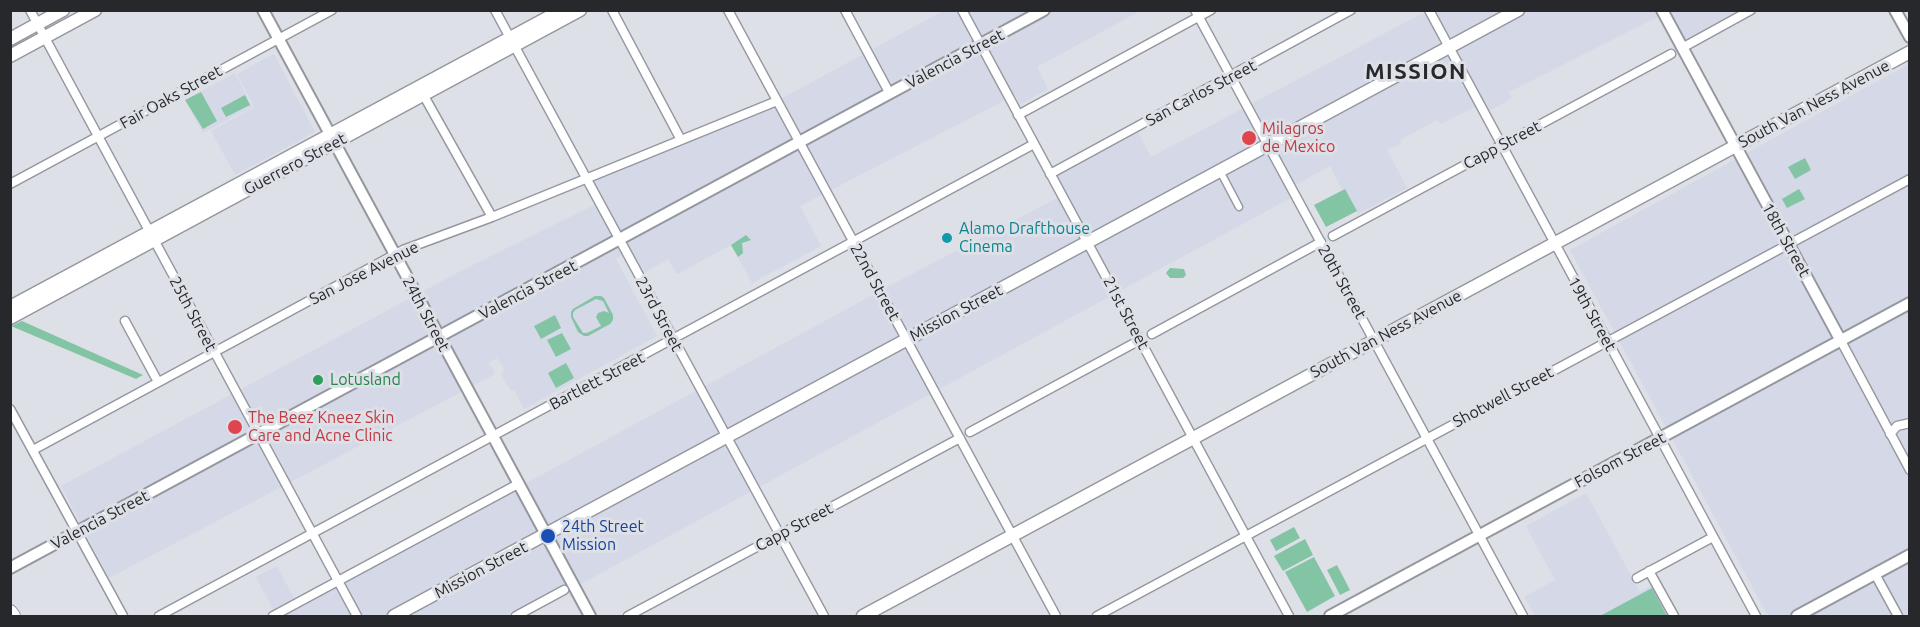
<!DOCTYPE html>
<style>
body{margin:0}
#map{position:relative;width:1920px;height:627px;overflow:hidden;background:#dee0e7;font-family:Ubuntu,sans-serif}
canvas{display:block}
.frame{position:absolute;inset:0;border:12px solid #27282b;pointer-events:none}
</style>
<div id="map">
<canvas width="1920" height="627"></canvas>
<div class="frame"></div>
</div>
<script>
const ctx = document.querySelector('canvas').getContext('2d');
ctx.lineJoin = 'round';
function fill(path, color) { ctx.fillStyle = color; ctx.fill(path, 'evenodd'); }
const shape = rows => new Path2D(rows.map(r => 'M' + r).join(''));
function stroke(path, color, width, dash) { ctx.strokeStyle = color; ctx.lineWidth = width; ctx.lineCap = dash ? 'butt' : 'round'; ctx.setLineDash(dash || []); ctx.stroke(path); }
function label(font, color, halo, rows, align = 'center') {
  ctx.font = font + ' Ubuntu,sans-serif'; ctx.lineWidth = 6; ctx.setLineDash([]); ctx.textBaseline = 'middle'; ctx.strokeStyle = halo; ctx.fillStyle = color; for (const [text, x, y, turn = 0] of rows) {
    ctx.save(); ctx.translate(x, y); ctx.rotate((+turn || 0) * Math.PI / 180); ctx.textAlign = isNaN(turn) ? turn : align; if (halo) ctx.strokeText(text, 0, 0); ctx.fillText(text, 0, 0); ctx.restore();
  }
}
fill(shape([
 [943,11,1140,11,1037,67,1048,89,1021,104,1015,95,800,206,821,246,752,283,731,245,677,274,668,259,639,276,626,253,616,259,657,336,524,409,514,390,511,391,501,374,504,369,497,358,489,363,495,374,109,578,61,486,457,273,598,203,585,178,777,101],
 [1427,11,1751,11,1683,47,1665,13,1509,92,1512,98,1490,111,1485,102,1440,124,1437,120,1400,140,1402,143,1387,150,1407,188,1358,214,1345,189,1342,190,1330,166,1286,190,1290,199,1287,200,579,585,577,583,515,616,282,616,891,285,1063,195,1054,175,1138,132,1151,157],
 [274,54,315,132,235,175,211,131,254,107,237,74],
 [1909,64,1909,616,1768,616,1570,250],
 [235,73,252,107,203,133,185,100],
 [1586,493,1640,592,1652,585,1669,616,1535,616,1524,597,1555,580,1526,526],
 [277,566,296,602,275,613,256,577]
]), '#d4d8e7');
fill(shape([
 [201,92,217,121,203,129,185,100],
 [245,95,250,105,226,117,221,108],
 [1805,158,1811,170,1795,179,1788,167],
 [1345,189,1357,211,1326,227,1314,205],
 [1799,189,1805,199,1787,208,1782,199],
 [746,235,751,240,742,243,743,253,738,257,731,245],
 [1170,268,1184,269,1186,275,1183,278,1170,278,1166,273],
 [595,296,601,296,604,298,613,315,613,320,610,324,588,336,584,336,578,332,571,317,571,312,573,309],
 [596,299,603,301,609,313,604,311,598,313,596,317,601,326,587,333,583,333,573,317,573,313,575,310],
 [555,315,561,328,541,339,534,326],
 [22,321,143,375,136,379,11,326],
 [562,333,571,349,556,357,547,340],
 [566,363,574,378,556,388,548,373],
 [1294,527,1300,538,1276,551,1270,540],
 [1305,539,1313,555,1283,571,1274,556],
 [1314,557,1335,596,1307,612,1285,572],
 [1337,565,1350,590,1340,595,1327,570],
 [1652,588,1667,616,1600,616]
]), '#83c4a5');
const pedestrian = shape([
 [1220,171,1239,207]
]);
const minor = shape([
 [30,10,357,616],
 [495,10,824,616],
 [612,10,681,140],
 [728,10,1056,616],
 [845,10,890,94],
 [962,10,1289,616],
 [1195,10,1523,616],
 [1429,10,1756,616],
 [1682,48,1751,10],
 [424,96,492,217],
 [1018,115,1211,10],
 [1050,174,1351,10],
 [10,184,332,10],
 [1333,236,1671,54],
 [125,321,158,382],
 [1152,334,1321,242],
 [1841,341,1910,470],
 [10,409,123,616],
 [970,432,1140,340],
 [1890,434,1897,426,1910,423],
 [33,450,403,250,492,217,777,101],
 [1649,571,1674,616],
 [1875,574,1898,616],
 [1637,578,1713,537],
 [159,616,1034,144],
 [273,616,518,484],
 [516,616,564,590],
 [628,616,960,438],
 [1097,616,1910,179]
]);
const tertiary = shape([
 [263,10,590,616],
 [1662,10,1841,341],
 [1895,10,1910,37],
 [10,568,1044,10],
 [1330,616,1910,303],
 [1797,616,1910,555]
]);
const secondary = shape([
 [10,39,63,10],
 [10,56,95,10],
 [10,307,562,10],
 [10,318,580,10],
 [394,616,1518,10],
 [863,616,1910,52]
]);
const primary = shape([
 [10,612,13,616]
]);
stroke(pedestrian, '#95979e', 9);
stroke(minor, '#95979e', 11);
stroke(tertiary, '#95979e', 14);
stroke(secondary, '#95979e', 15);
stroke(primary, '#95979e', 16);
stroke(pedestrian, '#fff', 6);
stroke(minor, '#fff', 8);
stroke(tertiary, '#fff', 10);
stroke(secondary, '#fff', 12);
stroke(primary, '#fff', 14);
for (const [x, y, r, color] of [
 [1249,138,8,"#e0444e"],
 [947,238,6,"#0f9aa8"],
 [318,380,6,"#2e9e5b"],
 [235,427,8,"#e0444e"],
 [548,536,8,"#1a4fb4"]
]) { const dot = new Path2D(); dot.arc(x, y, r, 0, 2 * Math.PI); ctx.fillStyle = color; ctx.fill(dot); stroke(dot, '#dee0e7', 2); }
label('16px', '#27282b', '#dee0e7', [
 ["Valencia Street",955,59,-28],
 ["San Carlos Street",1201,93,-28],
 ["Fair Oaks Street",171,97,-29],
 ["South Van Ness Avenue",1814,104,-28],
 ["Capp Street",1502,145,-28],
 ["Guerrero Street",295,164,-28],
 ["18th Street",1786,240,61],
 ["San Jose Avenue",364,273,-27],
 ["22nd Street",875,282,61],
 ["20th Street",1342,282,61],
 ["Valencia Street",528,290,-28],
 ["Mission Street",956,313,-28],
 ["21st Street",1126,313,62],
 ["25th Street",193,314,62],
 ["24th Street",426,314,62],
 ["23rd Street",659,314,62],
 ["19th Street",1592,314,61],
 ["South Van Ness Avenue",1386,334,-28],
 ["Bartlett Street",597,381,-28],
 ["Shotwell Street",1503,397,-28],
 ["Folsom Street",1620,460,-28],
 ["Valencia Street",100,520,-28],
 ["Capp Street",794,527,-28],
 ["Mission Street",481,570,-28]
]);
label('16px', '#be3a42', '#dee0e7', [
 ["Milagros",1262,129],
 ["de Mexico",1262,147],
 ["The Beez Kneez Skin",248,418],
 ["Care and Acne Clinic",248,436]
], 'left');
label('16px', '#0d838f', '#dee0e7', [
 ["Alamo Drafthouse",959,229],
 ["Cinema",959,247]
], 'left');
label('16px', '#27864d', '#dee0e7', [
 ["Lotusland",330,380]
], 'left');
label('16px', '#164399', '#dee0e7', [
 ["24th Street",562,527],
 ["Mission",562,545]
], 'left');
ctx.letterSpacing = '1.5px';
label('bold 22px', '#27282b', '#dee0e7', [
 ["MISSION",1416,72]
]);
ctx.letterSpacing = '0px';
</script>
